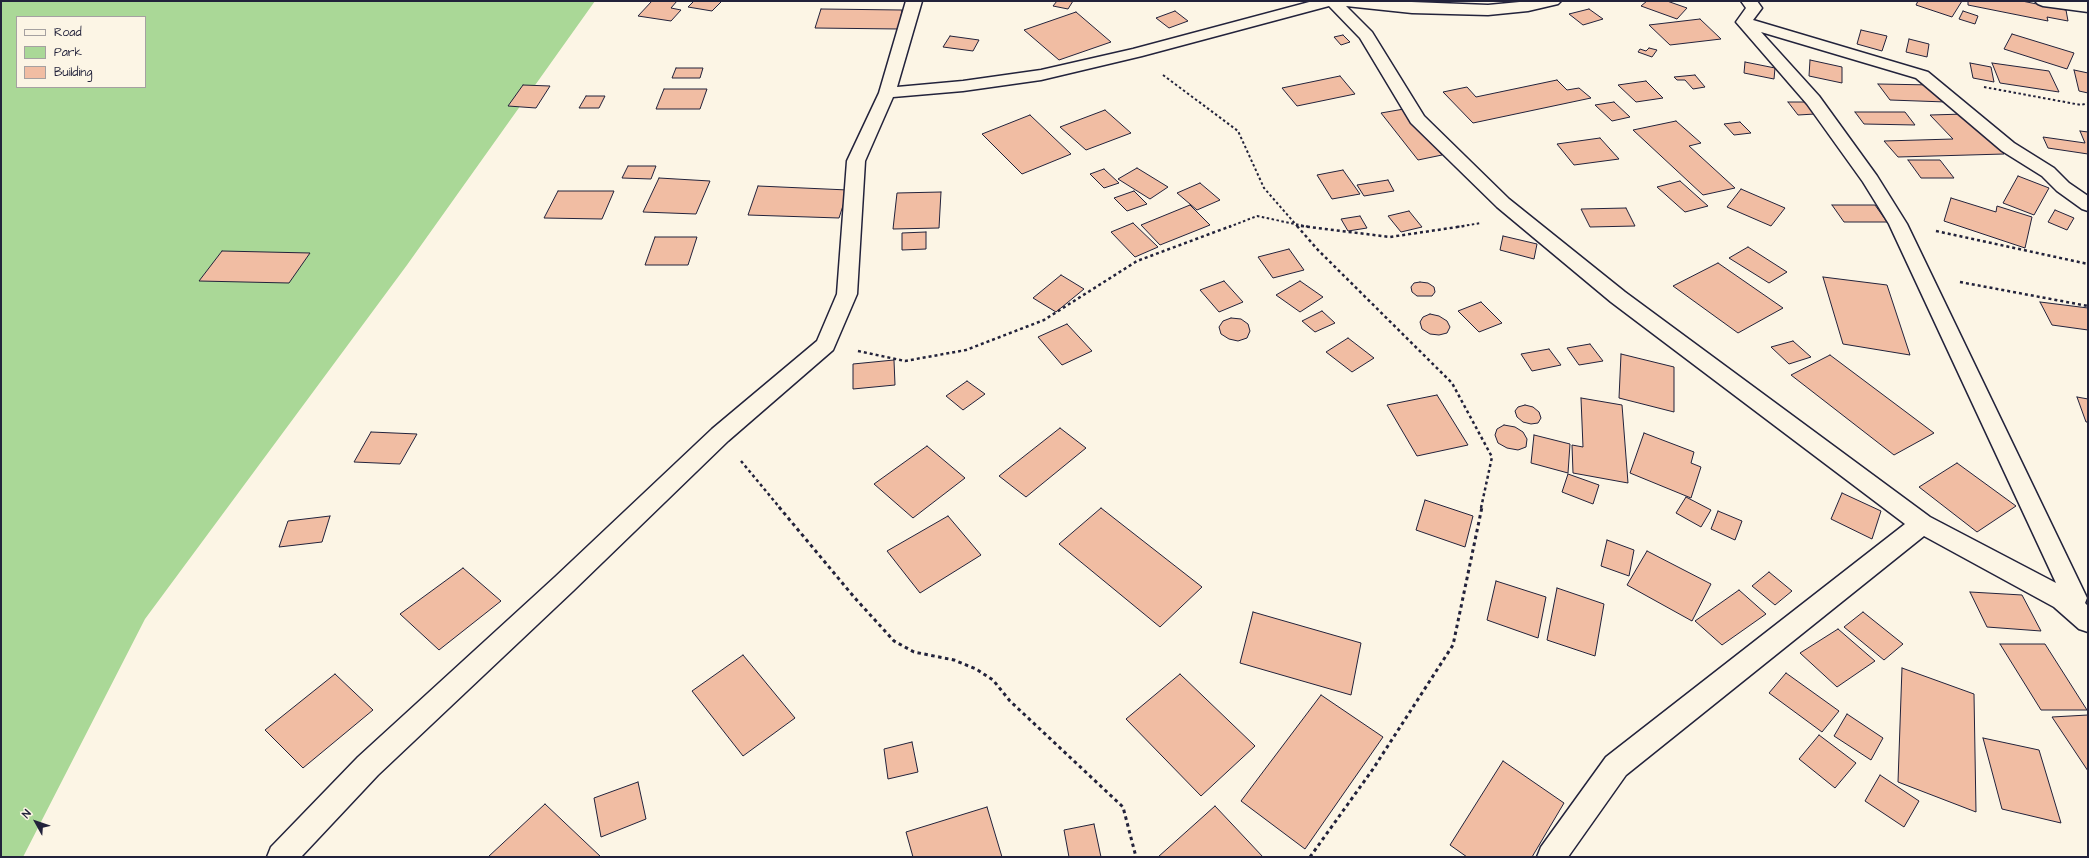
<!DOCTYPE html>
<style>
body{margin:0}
#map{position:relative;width:2089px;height:858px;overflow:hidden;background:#fcf5e5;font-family:"Architects Daughter",sans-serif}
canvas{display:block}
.frame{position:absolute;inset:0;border:2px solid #22223b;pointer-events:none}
.legend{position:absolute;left:16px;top:16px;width:130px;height:72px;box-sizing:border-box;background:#fcf5e5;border:1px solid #a5a1a1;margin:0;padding:5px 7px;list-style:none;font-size:12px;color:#22223b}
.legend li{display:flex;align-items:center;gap:8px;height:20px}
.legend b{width:20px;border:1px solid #a5a1a1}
.north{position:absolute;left:16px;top:802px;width:40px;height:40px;-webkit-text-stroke:3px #fcf5e5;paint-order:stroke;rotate:310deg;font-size:11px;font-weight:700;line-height:16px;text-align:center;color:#22223b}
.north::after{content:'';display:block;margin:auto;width:14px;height:18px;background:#22223b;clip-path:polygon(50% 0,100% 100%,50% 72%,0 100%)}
</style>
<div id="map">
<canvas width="2089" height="858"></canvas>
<div class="frame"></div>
<ul class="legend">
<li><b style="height:5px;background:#fcf5e5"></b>Road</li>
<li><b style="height:11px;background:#aad897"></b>Park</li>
<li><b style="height:11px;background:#f1bda3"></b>Building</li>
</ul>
<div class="north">N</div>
</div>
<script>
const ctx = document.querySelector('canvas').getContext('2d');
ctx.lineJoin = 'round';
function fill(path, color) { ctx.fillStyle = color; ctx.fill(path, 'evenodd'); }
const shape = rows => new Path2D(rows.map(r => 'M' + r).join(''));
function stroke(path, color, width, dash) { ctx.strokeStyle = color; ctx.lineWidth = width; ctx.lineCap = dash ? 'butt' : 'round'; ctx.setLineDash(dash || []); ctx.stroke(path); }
fill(shape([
 [1,1,595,1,407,265,145,619,23,857,1,857],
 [17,17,145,17,145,87,17,87]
]), '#aad897');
const building = shape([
 [652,1,677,1,671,8,681,10,671,21,638,16,652,1],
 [694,1,722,1,712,11,688,7,694,1],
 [1057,1,1073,1,1068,9,1053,6,1057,1],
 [1647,1,1667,1,1687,8,1677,19,1641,6,1647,1],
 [1918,1,1962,1,1952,17,1916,5,1918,1],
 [1968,1,2022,1,2066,10,2068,21,2047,17,2048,21,1968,5,1968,1],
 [821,9,902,10,899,29,815,28,821,9],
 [1589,9,1603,19,1583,25,1569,14,1589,9],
 [1175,11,1188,21,1169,28,1156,18,1175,11],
 [1963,11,1978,16,1975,24,1959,19,1963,11],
 [1076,12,1111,42,1059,60,1024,30,1076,12],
 [1700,19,1721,39,1670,45,1649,25,1700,19],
 [1861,30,1887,36,1882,51,1857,44,1861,30],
 [2012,34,2074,53,2067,69,2004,49,2012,34],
 [1343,35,1350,42,1341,45,1334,37,1343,35],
 [950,36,979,40,973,51,943,47,950,36],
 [1909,39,1929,44,1927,57,1906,52,1909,39],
 [1649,48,1657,50,1652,57,1638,52,1640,49,1646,51,1649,48],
 [1810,60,1842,67,1842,83,1809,76,1810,60],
 [1745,62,1775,68,1774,79,1744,73,1745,62],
 [1970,63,1991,67,1994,82,1973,78,1970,63],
 [1992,63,2049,71,2059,92,2000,83,1992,63],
 [676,68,703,68,700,78,672,78,676,68],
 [2074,70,2088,73,2088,93,2079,91,2074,70],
 [1695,75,1705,87,1693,89,1685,80,1677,80,1674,77,1695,75],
 [1340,76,1355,94,1297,106,1282,88,1340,76],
 [1557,80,1567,90,1579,88,1591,98,1473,123,1443,92,1467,87,1476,97,1557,80],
 [1646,81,1663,98,1636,102,1618,85,1646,81],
 [1878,84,1933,85,1946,102,1890,100,1878,84],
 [523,85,550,86,536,108,508,106,523,85],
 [664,89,707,89,700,109,656,109,664,89],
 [586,96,605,96,599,108,579,108,586,96],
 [1614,102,1630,117,1612,121,1595,105,1614,102],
 [1788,102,1806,102,1815,114,1798,115,1788,102],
 [1404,109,1442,155,1418,160,1381,113,1404,109],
 [1105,110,1131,133,1086,150,1060,127,1105,110],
 [1855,112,1905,112,1915,125,1864,124,1855,112],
 [1965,114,2004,154,1898,157,1884,141,1953,139,1930,115,1965,114],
 [1030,115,1071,154,1022,174,982,134,1030,115],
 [1676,121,1701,143,1689,146,1735,188,1703,195,1633,130,1676,121],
 [1740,122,1751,133,1734,135,1724,124,1740,122],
 [2080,131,2088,132,2088,154,2048,148,2043,137,2085,143,2080,131],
 [1600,138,1619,159,1574,165,1557,144,1600,138],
 [1908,160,1940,160,1954,178,1921,178,1908,160],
 [628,166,656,166,651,179,622,178,628,166],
 [1137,168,1168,187,1150,199,1118,179,1137,168],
 [1104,169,1119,183,1104,188,1090,174,1104,169],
 [1343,170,1360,194,1332,199,1317,175,1343,170],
 [2018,176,2049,188,2034,215,2003,203,2018,176],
 [659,178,710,181,696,214,643,212,659,178],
 [1388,180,1394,191,1364,196,1357,185,1388,180],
 [1680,181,1708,206,1685,212,1657,187,1680,181],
 [1200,183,1220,200,1197,210,1177,193,1200,183],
 [758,186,848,190,839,218,748,215,758,186],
 [1741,189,1785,208,1771,226,1727,207,1741,189],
 [558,191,614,191,602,219,544,218,558,191],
 [1134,191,1147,204,1127,211,1114,198,1134,191],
 [941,192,939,228,893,229,897,193,941,192],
 [1951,198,1996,212,1997,206,2032,217,2025,248,1944,221,1951,198],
 [1190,205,1210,225,1160,245,1141,225,1190,205],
 [1832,205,1875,205,1887,222,1844,222,1832,205],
 [1626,208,1635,226,1590,227,1581,209,1626,208],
 [2055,210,2074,218,2067,230,2048,222,2055,210],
 [1409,211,1422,227,1401,232,1388,216,1409,211],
 [1360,216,1367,228,1348,231,1341,219,1360,216],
 [1133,223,1158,247,1135,257,1111,232,1133,223],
 [926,232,926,249,902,250,902,233,926,232],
 [1503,236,1537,244,1534,259,1500,250,1503,236],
 [655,237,697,237,688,265,645,265,655,237],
 [1748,247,1787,272,1769,283,1729,258,1748,247],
 [1289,249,1304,270,1273,278,1258,257,1289,249],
 [222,251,310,253,289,283,199,281,222,251],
 [1718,263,1783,308,1738,333,1673,286,1718,263],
 [1061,275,1084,289,1056,312,1033,298,1061,275],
 [1823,277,1887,285,1910,355,1843,344,1823,277],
 [1224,281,1243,302,1219,312,1200,290,1224,281],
 [1300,281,1323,297,1300,312,1276,295,1300,281],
 [1420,282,1428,283,1434,287,1435,292,1432,296,1417,296,1412,292,1411,287,1414,283,1420,282],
 [1481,302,1502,323,1479,332,1458,311,1481,302],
 [2040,302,2088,308,2088,330,2052,325,2040,302],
 [1322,311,1335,323,1315,332,1302,321,1322,311],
 [1430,314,1439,316,1447,321,1450,327,1447,333,1439,335,1430,334,1422,329,1420,322,1423,317,1430,314],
 [1231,318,1241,319,1248,324,1250,331,1247,338,1238,341,1229,339,1221,334,1219,327,1223,321,1231,318],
 [1067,324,1092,351,1062,365,1038,337,1067,324],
 [1348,338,1374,358,1352,372,1326,352,1348,338],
 [1793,341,1811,357,1789,364,1771,347,1793,341],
 [1590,344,1603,361,1579,365,1567,348,1590,344],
 [1549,349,1561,365,1532,371,1521,354,1549,349],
 [1621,354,1674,367,1674,412,1619,398,1621,354],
 [1830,355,1934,433,1894,455,1791,375,1830,355],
 [894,360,895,385,853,389,853,364,894,360],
 [967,381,985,394,963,410,946,396,967,381],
 [1437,395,1468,445,1417,456,1387,405,1437,395],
 [2077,397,2088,399,2088,422,2086,422,2077,397],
 [1581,398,1622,405,1628,483,1573,473,1572,445,1583,447,1581,398],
 [1525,405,1533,407,1539,412,1541,418,1538,423,1531,424,1523,422,1517,417,1515,411,1518,407,1525,405],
 [1504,425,1515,427,1523,432,1527,439,1526,447,1518,450,1507,448,1498,443,1495,435,1497,429,1504,425],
 [1060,428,1086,448,1026,497,999,476,1060,428],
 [371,432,417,434,400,464,354,462,371,432],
 [1644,433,1694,452,1691,463,1701,467,1691,498,1630,473,1644,433],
 [1534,435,1570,444,1568,473,1531,463,1534,435],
 [927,446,965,478,913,518,874,484,927,446],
 [1957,463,2016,506,1977,532,1919,487,1957,463],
 [1568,474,1599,485,1593,504,1562,492,1568,474],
 [1842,493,1881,511,1872,539,1831,519,1842,493],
 [1686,497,1711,510,1701,527,1676,513,1686,497],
 [1425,500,1473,516,1465,547,1416,530,1425,500],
 [1101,508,1202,587,1160,627,1059,544,1101,508],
 [1718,511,1742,521,1735,540,1711,529,1718,511],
 [330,516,322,542,279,547,288,521,330,516],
 [948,516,981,555,920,593,887,551,948,516],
 [1607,540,1634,550,1629,576,1601,566,1607,540],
 [1647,551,1711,584,1692,621,1627,585,1647,551],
 [463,568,501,601,439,650,400,614,463,568],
 [1769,572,1792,591,1775,605,1752,586,1769,572],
 [1496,581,1546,597,1538,638,1487,620,1496,581],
 [1557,588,1604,604,1595,656,1547,640,1557,588],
 [1739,590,1766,614,1722,645,1695,621,1739,590],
 [1970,592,2022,595,2041,631,1987,627,1970,592],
 [1253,612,1361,643,1351,695,1240,663,1253,612],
 [1863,612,1903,644,1884,660,1844,627,1863,612],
 [1838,629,1875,661,1837,687,1800,653,1838,629],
 [2000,644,2045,644,2087,710,2041,710,2000,644],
 [743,655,795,718,743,756,692,691,743,655],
 [1902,668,1974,694,1976,812,1898,782,1902,668],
 [1786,673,1839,711,1822,732,1769,693,1786,673],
 [335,674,373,710,303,768,265,730,335,674],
 [1180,674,1255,746,1201,796,1126,719,1180,674],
 [1321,695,1383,737,1305,849,1241,801,1321,695],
 [1847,714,1883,738,1871,760,1834,736,1847,714],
 [2088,715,2088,771,2052,717,2088,715],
 [1819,735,1856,763,1835,788,1799,759,1819,735],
 [1983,738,2039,750,2061,823,2002,809,1983,738],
 [912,742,918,772,888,779,884,749,912,742],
 [1503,761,1564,803,1532,857,1467,857,1450,845,1503,761],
 [1880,775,1919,801,1904,827,1865,801,1880,775],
 [638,782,646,819,601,837,594,798,638,782],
 [545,804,601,857,488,857,545,804],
 [1215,806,1263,857,1158,857,1215,806],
 [987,807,1002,857,913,857,906,832,987,807],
 [1094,824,1101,857,1069,857,1064,830,1094,824]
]);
fill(building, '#f1bda3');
stroke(building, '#22223b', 1);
const minor = shape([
 [906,1,922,1,897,87,963,81,1041,70,1133,49,1313,1,1386,1,1488,5,1530,1,1561,1,1558,4,1528,11,1488,15,1412,13,1346,6,1372,32,1424,116,1509,199,1625,292,1930,517,2056,583,1889,224,1863,182,1807,104,1736,22,1746,8,1741,1,1757,1,1762,8,1753,20,1928,72,2014,143,2054,168,2069,183,2088,196,2088,211,2082,209,2057,191,2042,176,2002,151,1916,78,1761,32,1819,96,1877,176,1907,224,2087,598,2085,603,2088,606,2088,632,2079,629,2054,607,1924,536,1626,775,1568,857,1537,857,1541,847,1606,757,1905,524,1611,302,1497,207,1411,123,1360,38,1329,6,1142,56,1041,80,963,91,893,97,865,161,857,294,833,350,728,441,573,591,378,775,301,857,267,857,271,847,358,757,555,577,712,429,817,341,837,294,847,161,879,93,906,1],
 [2035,1,2088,2,2088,12,2043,6,2038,4,2035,1]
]);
stroke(minor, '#22223b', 3);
stroke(shape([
 [1163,75,1238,131,1264,188,1298,227],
 [1984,87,2081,105,2088,103],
 [1229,227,1257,216,1309,227],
 [1457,227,1481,223]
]), '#22223b', 2, [2.5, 2.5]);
stroke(shape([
 [1297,226,1318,250,1452,383,1492,457,1481,508],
 [1301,226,1390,237,1464,226],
 [1936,231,2088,264],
 [1960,282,2088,306],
 [858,351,905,361,966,350,1044,320,1137,261,1231,226],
 [741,461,780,508]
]), '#22223b', 2.5, [3, 3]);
stroke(shape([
 [779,507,854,597,894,641,914,652,954,660,976,669,993,680,1010,701,1123,807,1136,857],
 [1310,857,1373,769,1453,645,1482,507]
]), '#22223b', 3, [3.5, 3.5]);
fill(minor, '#fcf5e5');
</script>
